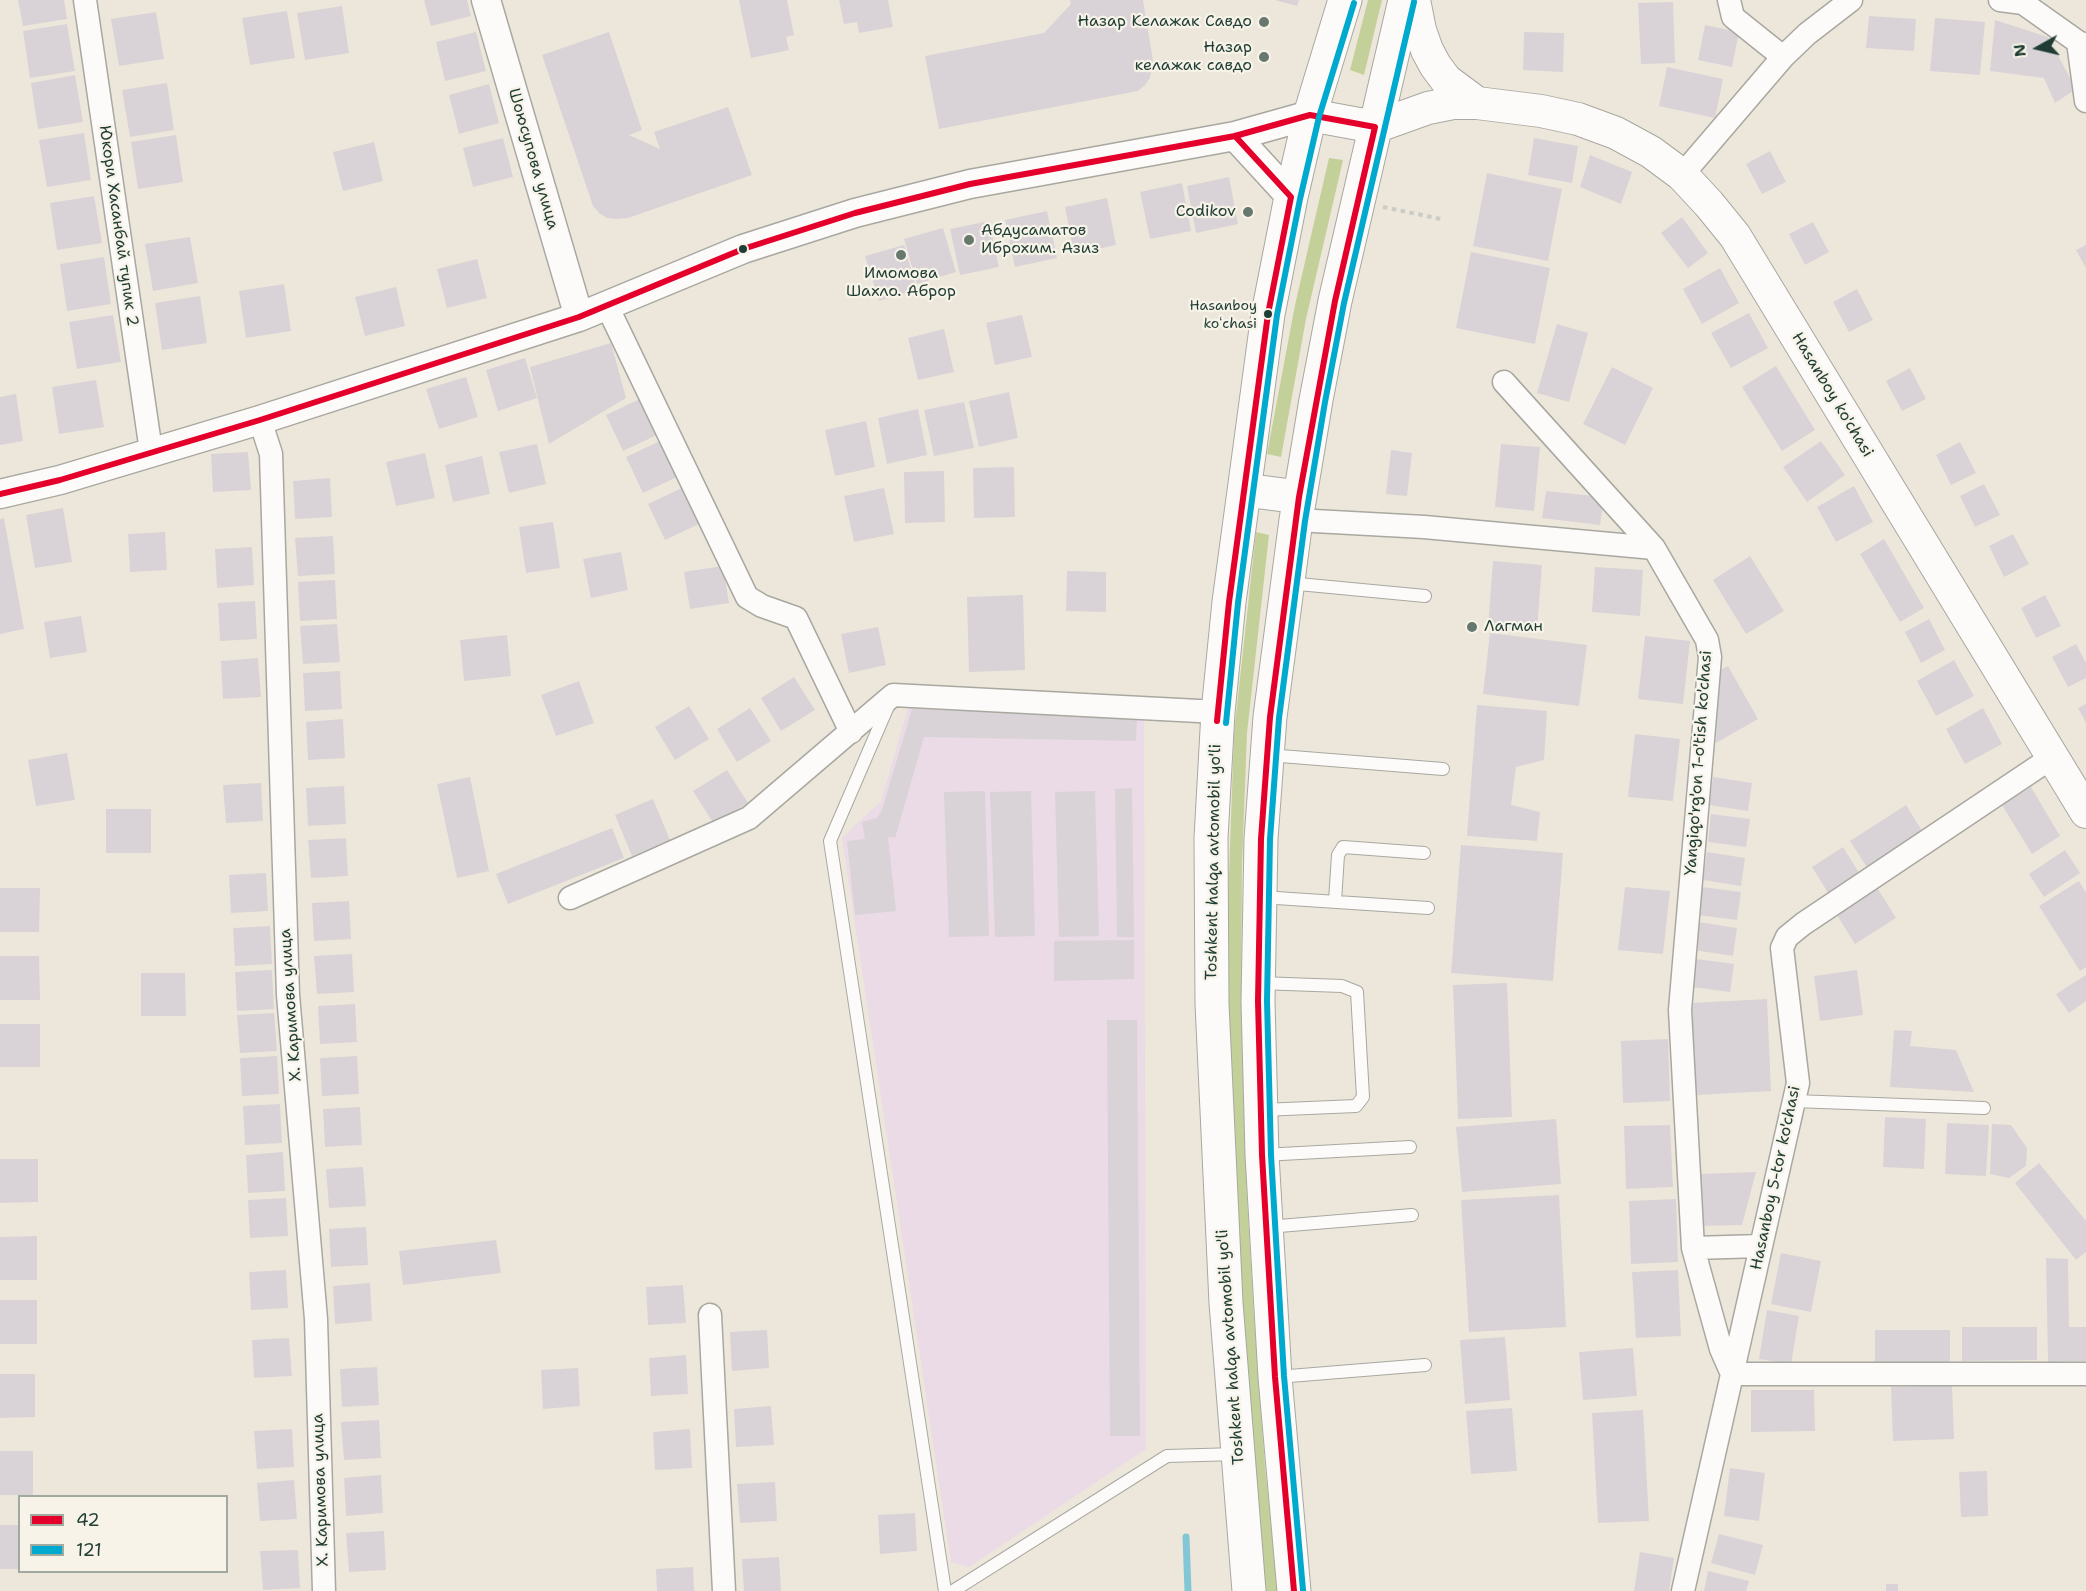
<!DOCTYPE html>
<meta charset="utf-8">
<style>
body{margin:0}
#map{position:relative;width:2086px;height:1591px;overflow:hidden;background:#ede7db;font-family:"Shantell Sans",sans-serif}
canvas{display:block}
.legend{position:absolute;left:18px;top:1495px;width:210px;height:78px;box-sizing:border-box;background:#f7f3e8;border:2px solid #a1aaa0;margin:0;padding:8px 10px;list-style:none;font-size:18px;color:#1f3d34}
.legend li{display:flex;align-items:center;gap:12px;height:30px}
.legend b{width:30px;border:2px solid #a1aaa0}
.north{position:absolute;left:2008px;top:18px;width:60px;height:60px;-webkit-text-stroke:4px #f7f3e8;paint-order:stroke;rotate:262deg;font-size:16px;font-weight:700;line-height:24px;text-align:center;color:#1f3d34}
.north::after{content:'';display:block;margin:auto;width:21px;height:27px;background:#1f3d34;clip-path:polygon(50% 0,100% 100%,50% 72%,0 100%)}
</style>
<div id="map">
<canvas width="2086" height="1591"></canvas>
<ul class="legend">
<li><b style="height:8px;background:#e4002b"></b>42</li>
<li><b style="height:8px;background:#00a9ce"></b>121</li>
</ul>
<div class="north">N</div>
</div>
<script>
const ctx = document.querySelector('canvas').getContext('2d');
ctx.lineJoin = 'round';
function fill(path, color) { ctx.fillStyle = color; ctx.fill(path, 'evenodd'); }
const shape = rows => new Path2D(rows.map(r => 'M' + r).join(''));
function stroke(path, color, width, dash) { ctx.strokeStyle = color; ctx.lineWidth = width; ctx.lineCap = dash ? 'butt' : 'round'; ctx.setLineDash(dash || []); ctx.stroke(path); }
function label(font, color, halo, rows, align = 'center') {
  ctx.font = font + ' "Shantell Sans",sans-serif'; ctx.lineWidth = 4.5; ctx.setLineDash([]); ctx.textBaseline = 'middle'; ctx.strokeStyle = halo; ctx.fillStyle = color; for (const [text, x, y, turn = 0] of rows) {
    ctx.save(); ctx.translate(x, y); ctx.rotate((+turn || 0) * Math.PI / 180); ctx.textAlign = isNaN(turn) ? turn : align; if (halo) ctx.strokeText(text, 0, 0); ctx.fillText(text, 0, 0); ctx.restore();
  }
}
fill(shape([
 [910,701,1144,702,1146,1449,969,1567,951,1562,842,838,881,801]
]), '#eadbe6');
fill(shape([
 [1368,0,1382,0,1364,75,1350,70],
 [1329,158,1343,160,1306,319,1281,457,1267,454,1295,305],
 [1256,532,1269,535,1247,733,1242,866,1241,998,1247,1198,1255,1331,1265,1466,1278,1591,1263,1591,1250,1467,1227,1064,1227,931,1234,733]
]), '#c4d09a');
stroke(shape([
 [1186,1537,1188,1591]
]), '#83c7d6', 7);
fill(shape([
 [18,0,64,0,67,19,23,26],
 [424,0,467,0,471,16,431,26],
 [739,0,787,0,794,35,786,37,789,50,751,58],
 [839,0,888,0,893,27,859,33,857,22,844,24],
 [1070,0,1143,0,1153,61,1150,78,1145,85,1138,91,939,129,925,56,1044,33,1071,4],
 [1275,0,1299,0,1297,6],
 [1673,2,1675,63,1641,64,1638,3],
 [342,6,349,53,305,60,297,13],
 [287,11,295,58,250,65,242,18],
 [156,12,164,59,119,66,111,19],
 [1869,16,1916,19,1914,51,1866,48],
 [1935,18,1985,22,1980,75,1930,71],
 [1995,20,2048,37,2076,89,2055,103,2044,78,1990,71],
 [67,24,75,71,30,78,23,31],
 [1705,25,1739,32,1732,67,1698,60],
 [476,32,486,71,445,81,436,42],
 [609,32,642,130,629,135,660,149,654,132,728,107,752,175,628,218,617,219,607,218,599,213,593,206,542,55],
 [1524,32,1564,33,1563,72,1523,70],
 [1667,67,1723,79,1715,118,1659,106],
 [75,75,83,122,38,129,31,83],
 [167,83,174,130,130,137,122,90],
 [489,84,499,123,459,134,449,95],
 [84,133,91,180,47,187,39,140],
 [176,135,183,182,138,189,131,142],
 [503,138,513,177,473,187,463,148],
 [1534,138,1578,146,1572,183,1528,175],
 [374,142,383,181,343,191,333,152],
 [1770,151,1786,182,1762,194,1746,164],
 [1590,155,1632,172,1621,204,1580,187],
 [1487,173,1562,189,1548,261,1473,246],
 [1229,177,1238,224,1196,233,1187,186],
 [1182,183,1191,231,1150,239,1140,192],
 [94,196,102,243,57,250,50,203],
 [1107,198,1116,245,1074,254,1065,207],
 [1047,211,1057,258,1015,267,1005,220],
 [1682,217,1708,253,1688,268,1661,233],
 [989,221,999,267,960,275,950,229],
 [1813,222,1829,252,1805,265,1789,234],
 [943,228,956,272,917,284,904,239],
 [190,237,198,283,153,291,145,244],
 [904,245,917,290,879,301,865,256],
 [2086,245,2086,268,2076,250],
 [1471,252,1550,268,1535,344,1456,328],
 [104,257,111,304,67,311,60,264],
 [477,259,487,298,447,308,437,269],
 [1720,268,1739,303,1702,324,1683,289],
 [284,284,291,331,246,338,239,291],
 [396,287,405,326,365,336,355,297],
 [1857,289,1873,320,1849,332,1833,302],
 [200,296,207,343,162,350,155,303],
 [1749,313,1768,348,1731,368,1711,333],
 [113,315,121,362,77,369,69,322],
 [1022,315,1032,357,995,365,986,323],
 [1557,324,1588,333,1569,402,1537,393],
 [944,329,954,372,918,380,908,338],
 [611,343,626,398,549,444,530,367],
 [525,358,537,398,498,411,486,370],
 [1776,366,1815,430,1782,451,1742,387],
 [1612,367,1653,388,1625,445,1583,424],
 [1910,368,1926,399,1902,411,1886,381],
 [466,377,478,417,439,429,426,389],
 [96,380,104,427,59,434,52,387],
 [1009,392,1018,438,979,447,969,401],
 [16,394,23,441,0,445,0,397],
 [642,398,659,434,623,451,606,415],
 [964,402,974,448,934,456,924,410],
 [918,409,927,455,887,464,878,418],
 [866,421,875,467,835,476,825,430],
 [662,440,679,476,643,493,626,457],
 [1821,441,1845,475,1807,502,1783,467],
 [1960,442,1976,473,1951,485,1936,455],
 [537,444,546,484,509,493,499,452],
 [1501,444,1540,447,1534,511,1495,507],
 [1391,450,1412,453,1407,496,1386,494],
 [248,452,251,490,213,492,211,454],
 [425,453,435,498,396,506,386,462],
 [482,456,490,494,453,502,445,465],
 [1014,467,1015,517,974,518,973,468],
 [944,471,945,522,905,523,904,472],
 [330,478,332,517,295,519,293,481],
 [1984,484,2000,515,1975,527,1960,496],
 [1854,486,1873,522,1836,542,1817,507],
 [684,487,701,523,665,540,648,504],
 [884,488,894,534,854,542,844,496],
 [1546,491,1604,497,1600,525,1542,518],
 [63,508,72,562,35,568,26,515],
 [4,518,24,629,0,634,0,519],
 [553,522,560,568,526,573,519,527],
 [165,532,167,570,130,572,128,534],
 [2013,534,2029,564,2004,577,1989,546],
 [333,536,335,574,298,576,295,538],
 [1884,539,1924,608,1900,622,1860,554],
 [252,547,254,585,217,588,215,549],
 [621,552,628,590,591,598,583,559],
 [1750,556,1784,611,1746,634,1713,580],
 [1493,561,1542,565,1537,631,1488,627],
 [723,566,729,603,690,609,684,572],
 [1595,567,1643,570,1640,616,1592,612],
 [1067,571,1106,572,1106,612,1066,611],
 [335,580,337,619,300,621,298,582],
 [1023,595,1025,670,969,672,967,597],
 [2045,595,2061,626,2036,638,2021,608],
 [255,601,257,639,220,641,218,603],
 [81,616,87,652,50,658,44,622],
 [1929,619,1945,650,1921,663,1905,632],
 [337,624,340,662,303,664,300,626],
 [878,627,886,665,849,673,841,634],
 [1490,633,1587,645,1579,706,1483,694],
 [507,635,511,676,464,681,460,640],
 [1645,636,1690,641,1683,704,1638,699],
 [2076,644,2086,663,2086,678,2068,687,2052,657],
 [258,658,261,697,223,699,221,661],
 [1954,660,1974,696,1936,716,1917,681],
 [1728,666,1758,719,1716,743,1718,671],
 [340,671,342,709,305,711,303,673],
 [794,677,815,710,781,731,761,698],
 [579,681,594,723,556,736,541,695],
 [2086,704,2086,723,2078,708],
 [1477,705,1547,711,1544,760,1516,767,1511,805,1540,812,1537,841,1467,836],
 [689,706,709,739,675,760,655,727],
 [750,708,771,741,737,762,717,729],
 [1983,708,2002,744,1965,764,1946,729],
 [912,709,1137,714,1136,741,924,737,895,838,888,837,896,911,855,915,847,841,865,839,862,822,877,818,882,810],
 [343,719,345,758,308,760,306,722],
 [1635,734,1680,739,1673,801,1628,797],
 [67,753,75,800,36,806,28,760],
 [727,770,748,803,714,824,693,791],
 [470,777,489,871,457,878,437,784],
 [1713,777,1752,783,1748,811,1709,805],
 [261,783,263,821,226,823,223,785],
 [344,786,346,824,308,826,306,788],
 [2031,787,2060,836,2032,854,2002,805],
 [1132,788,1134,937,1117,937,1115,789],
 [985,791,989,936,949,937,944,792],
 [1031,791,1035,936,995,937,990,792],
 [1095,791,1099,936,1059,937,1055,792],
 [653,799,670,840,632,856,615,815],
 [1906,805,1924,834,1868,869,1850,841],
 [106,809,151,809,151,853,106,853],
 [1711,814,1750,819,1746,847,1708,842],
 [612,828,624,858,508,904,496,874],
 [346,838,348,876,311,878,308,840],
 [1461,845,1563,853,1553,981,1451,973],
 [1843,847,1861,876,1830,896,1812,867],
 [2065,850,2080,873,2044,897,2029,874],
 [1707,852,1745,858,1741,886,1703,880],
 [266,873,268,911,231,913,229,875],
 [2079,881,2086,893,2086,967,2080,971,2039,906],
 [1876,886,1896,918,1855,944,1835,912],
 [1625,887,1670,891,1663,954,1618,950],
 [1702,887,1741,892,1737,920,1698,915],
 [0,888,40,888,39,932,0,932],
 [349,901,351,939,314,941,312,903],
 [1698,922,1737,928,1733,956,1694,950],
 [270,926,272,964,235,966,233,928],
 [1134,940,1134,979,1054,981,1054,941],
 [352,954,354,992,317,994,314,956],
 [0,956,39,956,40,1000,0,1000],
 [1696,959,1734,964,1730,992,1692,987],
 [272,970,274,1009,237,1011,235,972],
 [1857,970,1863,1015,1820,1021,1814,976],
 [141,973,185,973,186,1016,141,1016],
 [2086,975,2086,1001,2069,1013,2056,994],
 [1507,983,1512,1117,1458,1119,1453,985],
 [1767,999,1771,1091,1696,1095,1692,1003],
 [355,1004,357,1042,320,1044,318,1006],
 [274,1013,277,1051,240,1053,237,1015],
 [1107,1020,1137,1020,1140,1436,1110,1436],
 [0,1024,40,1024,40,1067,0,1067],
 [1894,1030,1912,1031,1910,1046,1956,1050,1974,1092,1890,1087],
 [1668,1039,1670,1101,1623,1103,1621,1041],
 [277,1056,279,1094,242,1096,240,1058],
 [357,1056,359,1094,322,1096,320,1058],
 [280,1104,282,1143,245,1145,243,1106],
 [360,1107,362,1145,325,1147,323,1109],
 [1885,1117,1926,1119,1924,1169,1883,1167],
 [1556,1119,1561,1184,1462,1192,1456,1127],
 [1947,1123,1989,1125,1986,1176,1945,1174],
 [1992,1124,2011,1125,2027,1148,2026,1166,2009,1178,1990,1174],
 [1670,1125,1673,1187,1626,1189,1624,1126],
 [283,1152,285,1191,248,1193,246,1155],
 [0,1159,38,1159,38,1202,0,1203],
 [2039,1163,2086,1221,2086,1252,2076,1260,2015,1183],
 [363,1167,366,1206,329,1208,326,1169],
 [1756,1172,1742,1225,1699,1226,1698,1174],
 [1559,1195,1566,1327,1469,1332,1461,1200],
 [286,1198,288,1236,250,1238,248,1200],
 [1676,1199,1678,1262,1631,1264,1629,1201],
 [366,1227,368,1265,331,1267,329,1229],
 [37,1236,37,1280,0,1280,0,1237],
 [496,1240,501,1273,403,1285,399,1251],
 [1781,1253,1821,1261,1811,1312,1771,1304],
 [2046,1258,2068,1259,2069,1327,2086,1327,2086,1361,2048,1362],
 [286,1270,288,1308,251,1310,249,1272],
 [1678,1270,1681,1336,1636,1338,1632,1272],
 [370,1283,372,1321,335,1324,333,1286],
 [683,1285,686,1323,648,1325,646,1287],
 [0,1300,37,1300,37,1344,0,1344],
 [1767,1310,1799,1316,1791,1364,1759,1359],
 [1962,1327,2037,1327,2037,1360,1962,1361],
 [767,1330,769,1368,732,1371,730,1332],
 [1875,1330,1950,1330,1950,1363,1875,1363],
 [1505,1337,1510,1400,1465,1404,1460,1340],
 [289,1338,292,1376,254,1378,252,1340],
 [1633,1348,1637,1396,1583,1400,1579,1352],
 [686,1355,688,1394,651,1396,649,1358],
 [377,1367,379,1405,342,1407,340,1369],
 [578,1368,580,1406,543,1409,541,1370],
 [0,1374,35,1374,35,1417,0,1418],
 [1952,1385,1954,1439,1893,1441,1891,1387],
 [1751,1390,1814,1390,1815,1431,1751,1432],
 [771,1406,774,1445,736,1447,734,1409],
 [1512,1408,1517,1471,1471,1474,1466,1411],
 [1643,1410,1649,1521,1598,1523,1592,1413],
 [379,1420,381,1458,344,1460,341,1422],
 [292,1429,294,1467,257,1469,254,1431],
 [690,1429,692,1468,655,1470,653,1432],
 [0,1451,33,1451,33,1495,0,1495],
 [1730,1468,1765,1473,1759,1521,1724,1516],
 [1987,1471,1988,1516,1961,1517,1959,1472],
 [381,1475,383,1513,346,1516,344,1478],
 [294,1480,297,1519,260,1521,257,1483],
 [775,1482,777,1521,740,1523,737,1484],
 [915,1513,917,1551,880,1554,878,1515],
 [0,1525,20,1525,20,1569,0,1569],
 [384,1531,386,1570,349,1572,346,1533],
 [1719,1534,1763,1545,1755,1575,1711,1563],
 [298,1550,300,1588,263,1590,260,1551],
 [1640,1552,1674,1558,1669,1591,1634,1591],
 [779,1557,781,1591,744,1591,742,1559],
 [693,1567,694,1591,657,1591,656,1569],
 [1708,1571,1749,1581,1746,1591,1704,1591],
 [1886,1584,1898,1584,1898,1591,1886,1591]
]), '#d9d3d7');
const service = shape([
 [1288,583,1425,596],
 [889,704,830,841,945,1591],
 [1268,755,1443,769],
 [1261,897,1428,908],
 [1335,901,1338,855,1343,847,1424,853],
 [1259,983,1342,986,1357,992,1363,1097,1356,1106,1262,1110],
 [1794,1101,1984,1108],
 [1263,1155,1410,1147],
 [1267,1227,1412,1215],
 [1277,1377,1425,1365],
 [953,1591,1167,1456,1237,1454]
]);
const minor = shape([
 [85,0,151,451],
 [1729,0,1733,17,1783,57],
 [2000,0,2023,3,2078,42,2086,45],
 [2078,42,2086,101],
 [1682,175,1783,57,1807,34,1851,0],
 [607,306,747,597,762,606,796,618,851,732],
 [1504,382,1654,548,1707,640,1710,657,1680,1010,1693,1248,1761,1246],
 [260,420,271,454,288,995,316,1319,324,1591],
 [1296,520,1424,527,1654,548],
 [570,898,749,818,893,695,1218,712],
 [1693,1248,1721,1349,1732,1374,2086,1374],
 [710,1315,724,1591],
 [1683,1591,1798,1083,1782,948,1787,937,1803,924,2054,756]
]);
const tertiary = shape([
 [486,0,579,317],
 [1235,136,1291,197],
 [0,494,60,480,260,420,579,317,743,249,855,213,970,184,1235,136,1310,115]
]);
const secondary = shape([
 [1414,0,1420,30,1427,50,1435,65,1446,80,1477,103],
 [1310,115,1375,127,1428,108,1453,103,1477,103,1541,111,1578,119,1616,133,1651,152,1682,175,1709,204,1735,236,2086,812]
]);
const trunk = shape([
 [1245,490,1299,497],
 [1249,1591,1226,1303,1212,1004,1211,838,1218,712,1229,602,1268,314,1291,197,1310,115,1345,0],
 [1294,1591,1275,1377,1262,1155,1258,1001,1261,839,1270,717,1296,520,1316,400,1335,301,1405,0]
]);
stroke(service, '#a8a8a0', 14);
stroke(minor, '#a8a8a0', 25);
stroke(tertiary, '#a8a8a0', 31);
stroke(secondary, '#a8a8a0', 34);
stroke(trunk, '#a8a8a0', 35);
stroke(shape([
 [1383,207,1441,219]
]), '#cbccc8', 4, [4.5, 4.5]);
stroke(service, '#fcfbfa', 12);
stroke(minor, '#fcfbfa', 22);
stroke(tertiary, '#fcfbfa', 28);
stroke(secondary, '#fcfbfa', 32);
stroke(trunk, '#fcfbfa', 33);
stroke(shape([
 [0,494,60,480,260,420,579,317,743,249,855,213,970,184,1235,136,1310,115,1375,127,1335,301,1299,497,1270,717,1261,839,1258,1001,1262,1155,1275,1377,1294,1591],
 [1217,721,1229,602,1268,314,1291,197,1235,136]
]), '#e4002b', 6);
stroke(shape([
 [1226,723,1238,603,1277,315,1300,199,1319,117,1354,3],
 [1303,1590,1284,1376,1271,1155,1267,1001,1270,839,1279,718,1305,521,1325,402,1344,303,1414,2]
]), '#00a9ce', 6);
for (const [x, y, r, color] of [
 [1264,22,6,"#67786e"],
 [1264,57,6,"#67786e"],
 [1248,212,6,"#67786e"],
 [969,240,6,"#67786e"],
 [743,249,5,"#1f3d34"],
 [901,255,6,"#67786e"],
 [1268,314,5,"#1f3d34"],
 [1472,627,6,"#67786e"]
]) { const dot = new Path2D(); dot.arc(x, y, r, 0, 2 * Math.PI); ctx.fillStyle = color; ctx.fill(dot); stroke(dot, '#f7f3e8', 2); }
label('14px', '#1f3d34', '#f7f3e8', [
 ["Hasanboy",1257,306],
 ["koʻchasi",1257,324]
], 'right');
label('16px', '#1f3d34', '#f7f3e8', [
 ["Назар Келажак Савдо",1252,22],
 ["Назар",1252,48],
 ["келажак савдо",1252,66],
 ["Codikov",1236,212],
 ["Абдусаматов",981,231,"left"],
 ["Иброхим. Азиз",981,249,"left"],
 ["Имомова",901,274,"center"],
 ["Шахло. Аброр",901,292,"center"],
 ["Лагман",1484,627,"left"]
], 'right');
label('16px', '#1f3d34', '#f7f3e8', [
 ["Шоюсупова улица",533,159,74],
 ["Юкори Хасанбай тупик 2",118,226,82],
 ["Hasanboy ko'chasi",1832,395,59],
 ["Yangiqo'rg'on 1-o'tish ko'chasi",1699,763,-86],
 ["Toshkent halqa avtomobil yo'li",1214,862,-89],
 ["Х. Каримова улица",291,1005,-94],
 ["Hasanboy 5-tor ko'chasi",1776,1178,-78],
 ["Toshkent halqa avtomobil yo'li",1231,1347,-94],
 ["Х. Каримова улица",321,1490,-92]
]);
</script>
